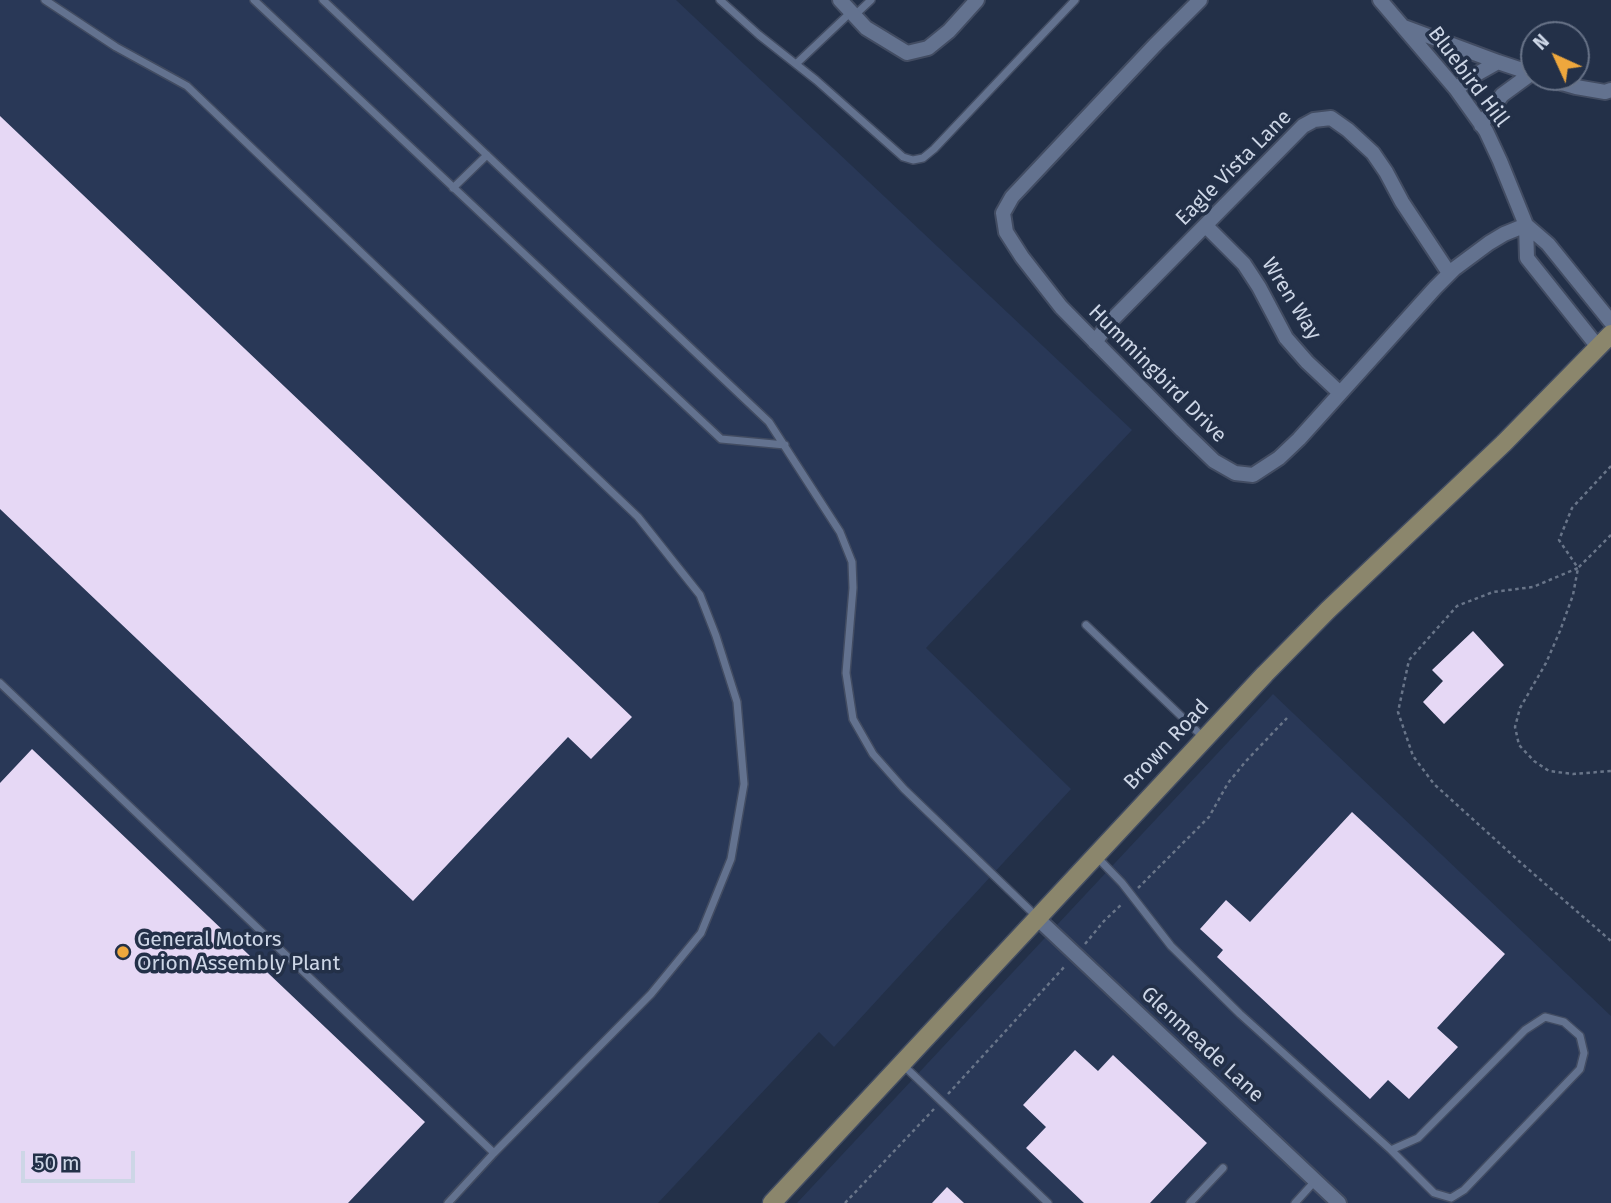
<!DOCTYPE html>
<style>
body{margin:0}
#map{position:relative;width:1611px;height:1203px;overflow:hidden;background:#233048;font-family:"Fira Sans",sans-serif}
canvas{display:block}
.north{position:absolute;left:1520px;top:21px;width:70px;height:70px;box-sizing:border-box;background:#233048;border:2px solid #677287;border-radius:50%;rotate:315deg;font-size:19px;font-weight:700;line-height:28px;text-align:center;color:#cdd6e6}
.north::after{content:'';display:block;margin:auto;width:24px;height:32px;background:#eea73d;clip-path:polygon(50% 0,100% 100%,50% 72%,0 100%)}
.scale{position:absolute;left:21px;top:1151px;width:114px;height:32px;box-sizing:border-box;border:4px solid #cdd6e6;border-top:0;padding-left:9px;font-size:21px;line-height:24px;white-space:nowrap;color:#cdd6e6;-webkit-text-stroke:5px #233048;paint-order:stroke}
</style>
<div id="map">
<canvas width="1611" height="1203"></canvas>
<div class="north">N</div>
<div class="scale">50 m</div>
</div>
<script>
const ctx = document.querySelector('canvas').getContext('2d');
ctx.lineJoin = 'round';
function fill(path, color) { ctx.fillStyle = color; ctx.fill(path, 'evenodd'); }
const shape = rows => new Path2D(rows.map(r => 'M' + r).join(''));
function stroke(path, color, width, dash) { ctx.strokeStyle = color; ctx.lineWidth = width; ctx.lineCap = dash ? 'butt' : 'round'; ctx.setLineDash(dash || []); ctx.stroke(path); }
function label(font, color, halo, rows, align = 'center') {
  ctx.font = font + ' "Fira Sans",sans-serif'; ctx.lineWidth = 7; ctx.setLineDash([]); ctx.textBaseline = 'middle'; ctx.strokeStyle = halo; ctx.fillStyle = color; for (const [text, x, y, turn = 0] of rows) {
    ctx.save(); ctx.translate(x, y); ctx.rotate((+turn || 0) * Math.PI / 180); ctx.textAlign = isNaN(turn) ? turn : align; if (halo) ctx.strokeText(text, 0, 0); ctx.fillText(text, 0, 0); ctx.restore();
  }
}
fill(shape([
 [0,0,676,0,1132,430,926,648,1071,789,834,1047,819,1032,658,1203,0,1203],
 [1273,694,1611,1016,1611,1203,797,1203]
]), '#293857');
fill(shape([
 [0,116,632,717,591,759,568,737,413,901,0,509],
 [1473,631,1504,665,1444,724,1423,702,1443,681,1432,670],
 [32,749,425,1122,348,1203,0,1203,0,783],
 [1352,812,1505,954,1437,1028,1458,1047,1409,1099,1388,1080,1370,1099,1217,957,1223,950,1200,929,1226,900,1250,922],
 [1075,1050,1098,1071,1113,1055,1207,1143,1150,1203,1084,1203,1026,1148,1046,1127,1023,1105],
 [947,1187,964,1203,932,1203]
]), '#e6d8f5');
const lane = shape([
 [45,0,116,47,187,86,638,517,700,595,716,636,737,702,744,784,731,859,701,933,651,994,494,1153,448,1203],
 [254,0,721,439,785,445],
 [323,0,769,422,840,532,852,562,853,588,846,673,853,719,873,754,904,789,1037,917],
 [720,0,759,35,816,80,903,157,913,160,923,158,934,149,1075,0],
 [855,15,871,0],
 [796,64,851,12],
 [453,188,487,155],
 [1086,625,1204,738],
 [0,683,494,1153],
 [1096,856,1122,883,1171,946,1240,1014,1391,1150,1418,1138,1525,1030,1545,1017,1564,1022,1580,1036,1584,1053,1580,1069,1464,1190,1451,1198,1434,1193,1391,1150],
 [902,1064,1048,1203],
 [1190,1203,1223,1168],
 [1295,1203,1315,1181]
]);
const street = shape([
 [840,0,866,28,907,53,928,48,949,31,977,0],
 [1200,0,1155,45,1012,197,1003,213,1006,232,1022,257,1061,307,1182,430,1214,461,1235,473,1253,475,1279,458,1299,439,1435,288,1454,269,1489,243,1504,234,1526,225],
 [1380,0,1456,89,1486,131,1500,161,1526,225,1527,258,1598,347],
 [1404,27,1498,62],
 [1541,77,1576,87,1605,92,1611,90],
 [1456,89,1475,75,1498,62,1534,74],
 [1481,125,1502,95,1532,73],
 [1526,225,1548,244,1611,322],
 [1206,226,1244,264,1259,287,1286,338,1307,362,1340,393],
 [1095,342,1109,323,1303,126,1314,120,1331,118,1348,130,1373,153,1386,172,1402,202,1449,273],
 [1037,918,1339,1203]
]);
const secondary = shape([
 [772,1203,1265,674,1328,610,1504,443,1611,334]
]);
stroke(lane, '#424c62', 10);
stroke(street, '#424c62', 18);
stroke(secondary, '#424c62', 21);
stroke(shape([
 [1611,466,1572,508,1559,540,1578,568,1533,587,1493,592,1457,606,1409,660,1398,712,1413,756,1434,784,1520,862,1611,941],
 [1611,535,1578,568,1573,595,1560,631,1546,663,1520,708,1515,727,1519,745,1534,761,1549,771,1573,774,1611,771],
 [1138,888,1209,817,1228,783,1246,761,1287,718],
 [1085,944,1104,921,1123,903],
 [948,1094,1066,965],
 [845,1203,934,1109]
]), '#697589', 2.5, [3.5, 3.5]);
stroke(lane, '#63728f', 7);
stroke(street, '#63728f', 14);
stroke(secondary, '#8b866c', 18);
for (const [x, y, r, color] of [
 [123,952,7,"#eea73d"]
]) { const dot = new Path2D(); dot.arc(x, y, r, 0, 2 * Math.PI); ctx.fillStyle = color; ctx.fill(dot); stroke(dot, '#233048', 2.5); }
label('21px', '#cdd6e6', '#233048', [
 ["Bluebird Hill",1468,77,53],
 ["Eagle Vista Lane",1234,168,-45],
 ["Wren Way",1291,299,58],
 ["Hummingbird Drive",1157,374,45],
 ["Brown Road",1167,745,-47],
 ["Glenmeade Lane",1202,1045,43]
]);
label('21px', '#cdd6e6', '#233048', [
 ["General Motors",137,940],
 ["Orion Assembly Plant",137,964]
], 'left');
</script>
